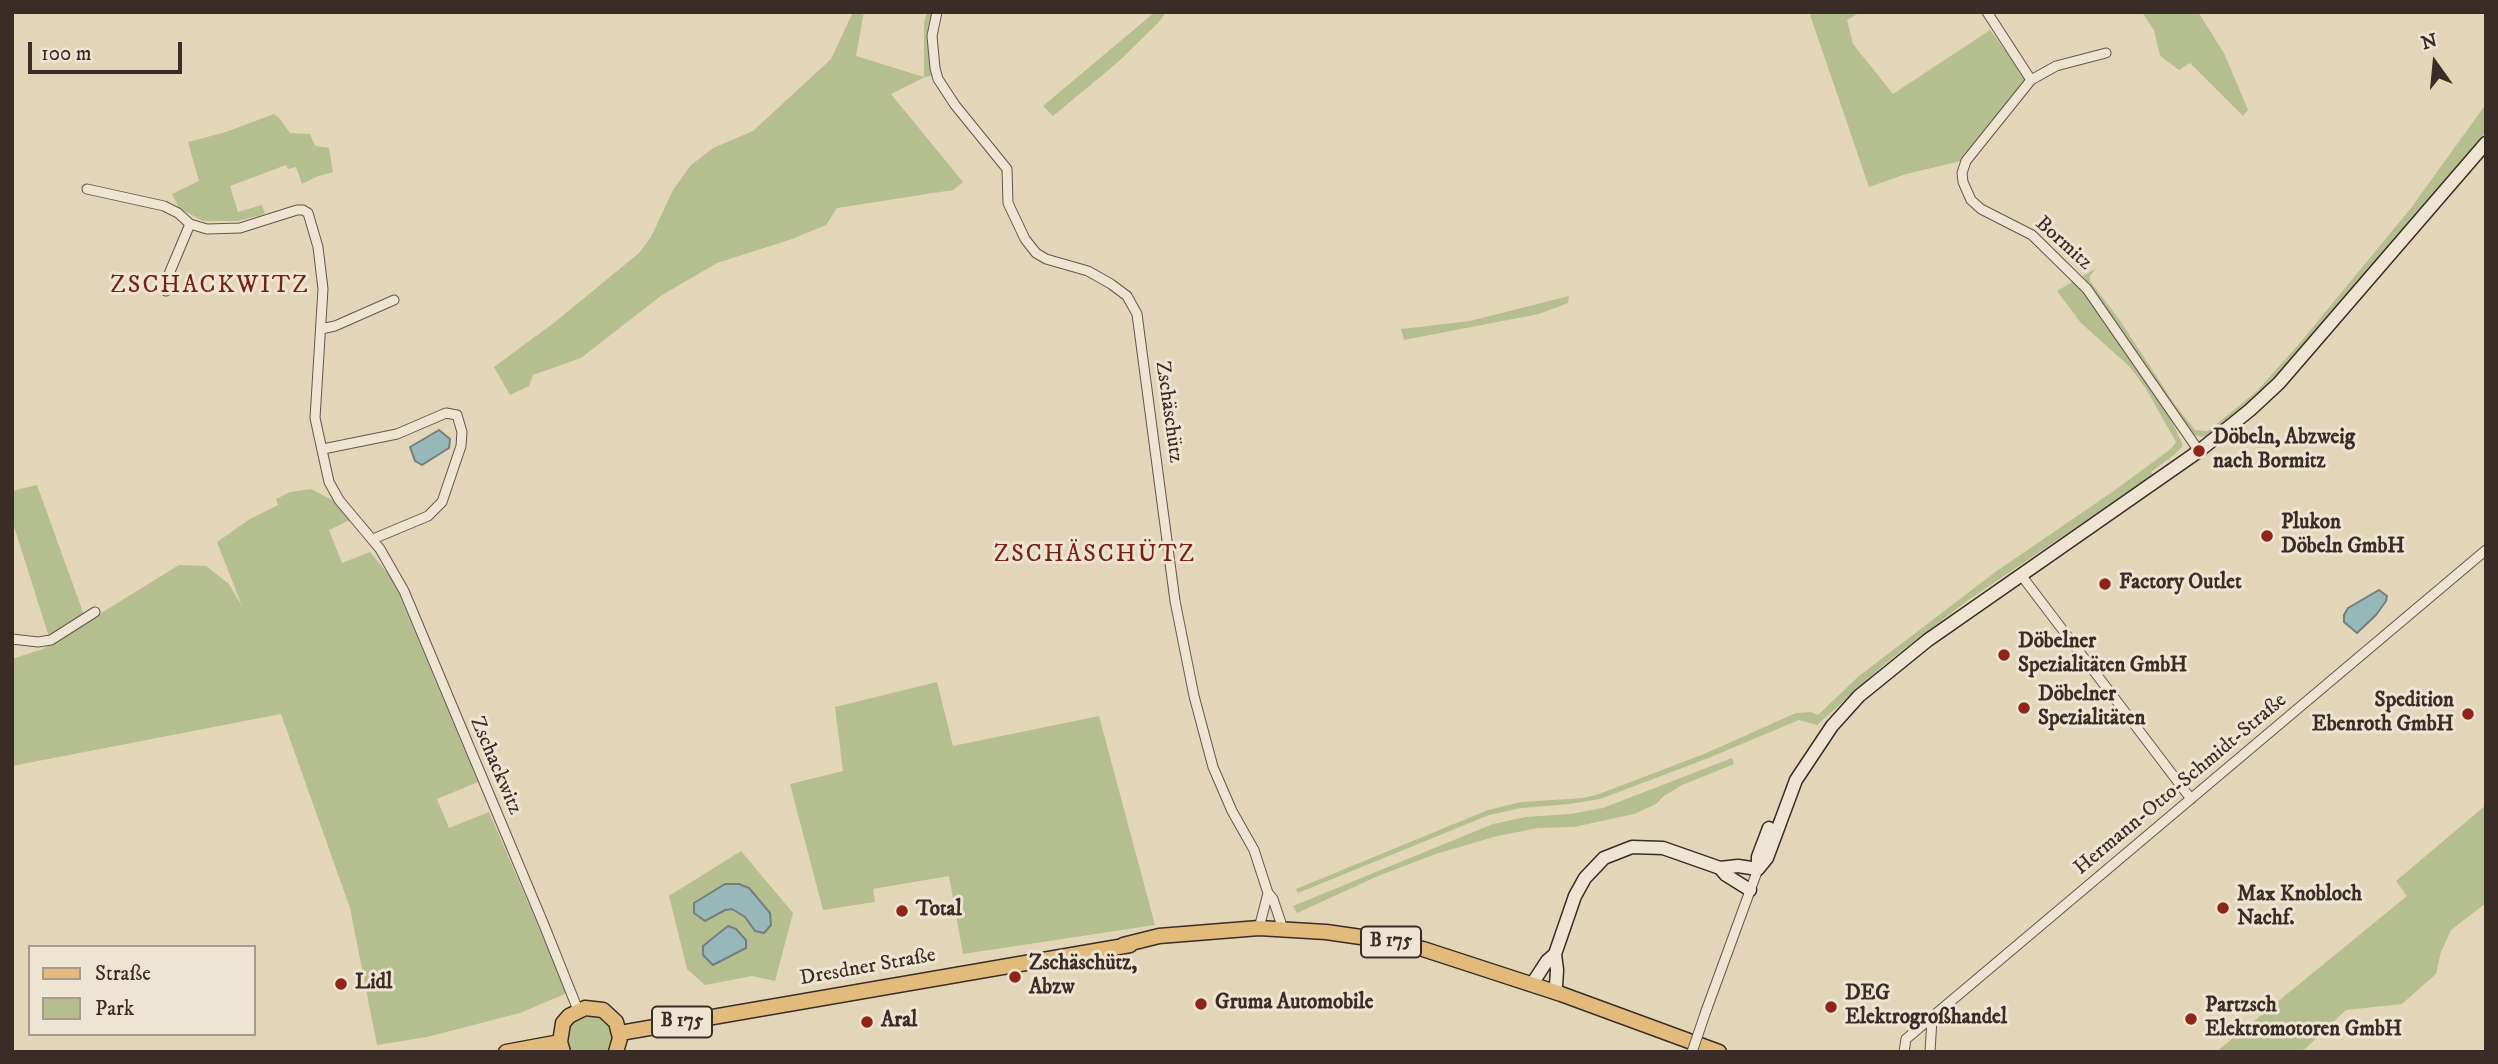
<!DOCTYPE html>
<meta charset="utf-8">
<style>
body{margin:0}
#map{position:relative;width:2498px;height:1064px;overflow:hidden;background:#e3d6b8;font-family:"IM FELL DW Pica",serif}
canvas{display:block}
.frame{position:absolute;inset:0;border:14px solid #3a2c26;pointer-events:none}
.legend{position:absolute;left:28px;top:945px;width:228px;height:91px;box-sizing:border-box;background:#ede4d1;border:2px solid #a59a8d;margin:0;padding:9px 12px;list-style:none;font-size:21px;color:#3a2c26}
.legend li{display:flex;align-items:center;gap:14px;height:35px}
.legend b{width:35px;border:2px solid #a59a8d}
.north{position:absolute;left:2400px;top:28px;width:70px;height:70px;-webkit-text-stroke:5px #ede4d1;paint-order:stroke;rotate:345deg;font-size:19px;font-weight:700;line-height:28px;text-align:center;color:#3a2c26}
.north::after{content:'';display:block;margin:auto;width:24px;height:32px;background:#3a2c26;clip-path:polygon(50% 0,100% 100%,50% 72%,0 100%)}
.scale{position:absolute;left:28px;top:42px;width:154px;height:32px;box-sizing:border-box;border:4px solid #3a2c26;border-top:0;padding-left:9px;font-size:21px;line-height:24px;white-space:nowrap;color:#3a2c26;-webkit-text-stroke:5px #ede4d1;paint-order:stroke}
</style>
<div id="map">
<canvas width="2498" height="1064"></canvas>
<div class="frame"></div>
<ul class="legend">
<li><b style="height:9px;background:#e2bb7c"></b>Straße</li>
<li><b style="height:19px;background:#b4be8f"></b>Park</li>
</ul>
<div class="north">N</div>
<div class="scale">100 m</div>
</div>
<script>
const ctx = document.querySelector('canvas').getContext('2d');
ctx.lineJoin = 'round';
function fill(path, color) { ctx.fillStyle = color; ctx.fill(path, 'evenodd'); }
const shape = rows => new Path2D(rows.map(r => 'M' + r).join(''));
function stroke(path, color, width, dash) { ctx.strokeStyle = color; ctx.lineWidth = width; ctx.lineCap = dash ? 'butt' : 'round'; ctx.setLineDash(dash || []); ctx.stroke(path); }
function label(font, color, halo, rows, align = 'center') {
  ctx.font = font + ' "IM FELL DW Pica",serif'; ctx.lineWidth = 6; ctx.setLineDash([]); ctx.textBaseline = 'middle'; ctx.strokeStyle = halo; ctx.fillStyle = color; for (const [text, x, y, turn = 0] of rows) {
    ctx.save(); ctx.translate(x, y); ctx.rotate((+turn || 0) * Math.PI / 180); ctx.textAlign = isNaN(turn) ? turn : align; if (halo) ctx.strokeText(text, 0, 0); ctx.fillText(text, 0, 0); ctx.restore();
  }
}
fill(shape([
 [853,12,864,12,856,56,924,77,924,23,927,12,934,12,934,75,925,77,891,94,963,182,953,190,837,208,826,225,792,239,717,263,662,295,581,358,533,375,529,386,510,395,494,367,555,322,639,253,651,237,673,190,690,166,713,148,753,131,831,59],
 [1155,12,1166,12,1158,23,1117,63,1053,116,1043,106],
 [1813,12,1861,12,1847,20,1853,44,1893,94,1990,30,2028,81,1961,161,1906,174,1869,187,1810,15],
 [2142,12,2198,12,2224,53,2248,110,2243,116,2190,63,2179,70,2160,56,2154,30],
 [2486,104,2486,132,2274,380,2222,426,2208,436,2201,437,2195,435,2172,406,2083,276,2095,269,2090,276,2090,281,2121,322,2175,405,2195,430,2208,431,2256,392,2299,344,2411,208],
 [274,114,280,119,290,133,310,134,315,146,329,148,333,172,316,177,302,184,296,167,288,169,286,165,230,186,238,212,262,205,265,214,238,221,203,221,179,208,172,194,199,181,188,142,226,132],
 [2076,280,2168,413,2182,443,2182,447,2174,455,2151,472,2153,475,1967,601,1886,663,1817,725,1799,720,1706,759,1600,799,1569,804,1522,808,1489,815,1298,893,1296,889,1488,810,1521,802,1583,798,1599,794,1704,754,1796,713,1811,712,1818,715,1859,676,1994,573,2115,490,2172,448,2176,442,2146,389,2130,367,2081,323,2057,291],
 [1569,296,1568,303,1539,314,1404,340,1401,329,1470,321],
 [37,485,84,615,49,637,12,520,12,491],
 [311,489,336,502,352,519,329,530,342,563,370,552,393,580,478,782,437,799,449,828,489,812,567,993,520,1013,427,1037,377,1045,350,908,281,714,12,766,12,659,43,649,179,565,206,566,229,584,242,606,217,542,250,519,278,505,276,499,290,492],
 [937,682,953,746,1099,716,1155,925,963,954,949,876,873,889,875,902,823,910,790,784,843,771,835,707],
 [1732,758,1734,764,1682,785,1664,796,1656,804,1634,814,1574,827,1538,828,1497,836,1436,854,1378,876,1297,913,1293,906,1493,824,1525,817,1571,814,1603,808],
 [2486,805,2486,903,2451,930,2441,952,2436,974,2402,1004,2346,1010,2306,1048,2299,1052,2216,1052,2407,896,2396,881],
 [741,851,793,913,775,981,752,976,705,985,687,969,669,896],
 [585,1015,599,1016,611,1028,612,1042,608,1052,572,1052,569,1047,567,1041,569,1027,576,1019]
]), '#b4be8f');
const water = shape([
 [439,430,450,439,449,448,422,465,415,461,410,447,439,430],
 [2379,590,2387,596,2386,601,2376,615,2357,633,2344,622,2344,615,2348,608,2379,590],
 [725,884,739,884,749,888,770,913,771,925,764,933,755,931,745,917,732,909,725,910,705,921,694,913,694,903,725,884],
 [728,926,736,929,746,940,746,948,713,965,703,955,703,946,728,926]
]);
fill(water, '#98b7b8');
stroke(water, '#727f7e', 2);
const street = shape([
 [937,12,932,36,935,68,938,79,955,105,1007,169,1008,203,1025,239,1036,253,1046,259,1088,271,1111,284,1127,296,1137,314,1175,601,1194,696,1213,767,1232,811,1254,850,1268,893,1273,899,1281,923,1281,928],
 [1987,12,2031,80],
 [2106,53,2056,66,2031,80,1966,161,1962,173,1963,182,1971,200,1981,209,2032,235,2087,289,2199,451],
 [87,189,164,206,178,213,190,224,207,229,240,228,297,210,303,210,308,213,318,247,323,289,315,418,329,482,339,500,380,549,404,591,544,925,578,1010],
 [166,291,169,274,190,224],
 [321,329,335,326,394,300],
 [323,449,397,434,446,413,457,415,462,432,461,446,442,502,428,516,373,539],
 [2021,575,2191,799],
 [12,639,38,642,51,640,95,612],
 [1259,928,1268,893],
 [1706,1011,1758,869],
 [1904,1052,1906,1039,2486,550],
 [1930,1052,1932,1019]
]);
const secondary = shape([
 [1720,868,1738,866,1758,869],
 [1758,869,1767,858,1796,780,1832,726,1859,696,1928,640,2199,451,2250,410,2279,383,2486,143],
 [1758,869,1758,857,1769,828],
 [1532,984,1547,961,1555,954],
 [1553,991,1556,986,1557,970,1555,954,1575,896,1585,878,1604,858,1632,847,1663,848,1720,868,1726,875,1750,890]
]);
const primary = shape([
 [1123,945,1159,936,1259,928,1326,932,1375,939,1423,949,1561,994,1719,1052],
 [620,1033,1130,945],
 [506,1052,560,1042],
 [563,1052,560,1042,563,1023,569,1016,585,1008,603,1010,616,1022,620,1038,616,1052]
]);
stroke(street, '#64564a', 11);
stroke(secondary, '#3a2c26', 15);
stroke(primary, '#3a2c26', 17);
stroke(street, '#ede4d1', 9);
stroke(secondary, '#ede4d1', 12);
stroke(primary, '#e2bb7c', 14);
const streetBridge = shape([
 [1692,1052,1706,1011]
]);
stroke(streetBridge, '#64564a', 11, []);
stroke(streetBridge, '#ede4d1', 9);
for (const [x, y, r, color] of [
 [2199,451,7,"#8f2418"],
 [2267,536,7,"#8f2418"],
 [2105,584,7,"#8f2418"],
 [2004,655,7,"#8f2418"],
 [2024,708,7,"#8f2418"],
 [2468,714,7,"#8f2418"],
 [2223,908,7,"#8f2418"],
 [902,911,7,"#8f2418"],
 [1015,977,7,"#8f2418"],
 [341,984,7,"#8f2418"],
 [1201,1004,7,"#8f2418"],
 [1831,1007,7,"#8f2418"],
 [2191,1019,7,"#8f2418"],
 [867,1022,7,"#8f2418"]
]) { const dot = new Path2D(); dot.arc(x, y, r, 0, 2 * Math.PI); ctx.fillStyle = color; ctx.fill(dot); stroke(dot, '#ede4d1', 2.5); }
for (const [x, y, w] of [
 [1391,942,60],
 [682,1022,60]
]) { const box = new Path2D(); box.roundRect(x - w / 2, y - 15.5, w, 31, 5); ctx.fillStyle = '#ede4d1'; ctx.fill(box); stroke(box, '#3a2c26', 2); }
label('bold 19px', '#3a2c26', null, [
 ["B 175",1391,942],
 ["B 175",682,1022]
]);
label('21px', '#3a2c26', '#ede4d1', [
 ["Bormitz",2063,244,42],
 ["Zschäschütz",1168,412,82],
 ["Zschackwitz",495,766,67],
 ["Hermann-Otto-Schmidt-Straße",2181,785,-40],
 ["Dresdner Straße",868,968,-10]
]);
label('bold 21px', '#3a2c26', '#ede4d1', [
 ["Döbeln, Abzweig",2213,439],
 ["nach Bormitz",2213,463],
 ["Plukon",2281,524],
 ["Döbeln GmbH",2281,548],
 ["Factory Outlet",2119,584],
 ["Döbelner",2018,643],
 ["Spezialitäten GmbH",2018,667],
 ["Döbelner",2038,696],
 ["Spezialitäten",2038,720],
 ["Spedition",2454,702,"right"],
 ["Ebenroth GmbH",2454,726,"right"],
 ["Max Knobloch",2237,896],
 ["Nachf.",2237,920],
 ["Total",916,911],
 ["Zschäschütz,",1029,965],
 ["Abzw",1029,989],
 ["Lidl",355,984],
 ["DEG",1845,995],
 ["Elektrogroßhandel",1845,1019],
 ["Gruma Automobile",1215,1004],
 ["Partzsch",2205,1007],
 ["Elektromotoren GmbH",2205,1031],
 ["Aral",881,1022]
], 'left');
ctx.letterSpacing = '2px';
label('24px', '#7a1f14', '#ede4d1', [
 ["ZSCHACKWITZ",210,287],
 ["ZSCHÄSCHÜTZ",1095,556]
]);
ctx.letterSpacing = '0px';
</script>
